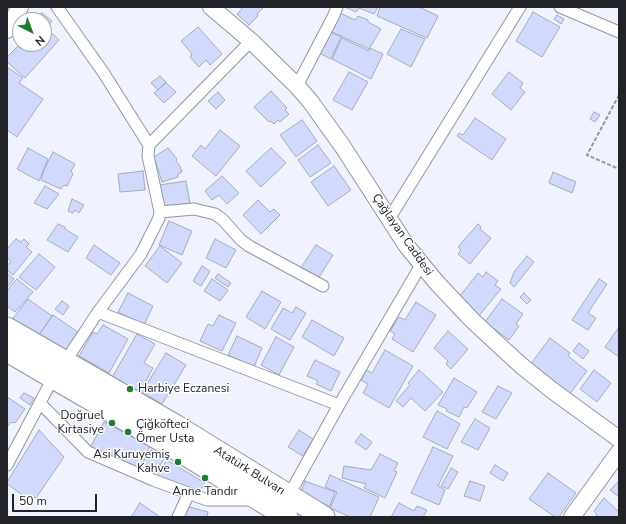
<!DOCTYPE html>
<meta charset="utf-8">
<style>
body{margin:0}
#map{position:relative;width:626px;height:524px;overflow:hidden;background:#f0f3ff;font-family:"Nunito Sans",sans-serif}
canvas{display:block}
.frame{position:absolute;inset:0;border:8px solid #212329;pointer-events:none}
.north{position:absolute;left:12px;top:12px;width:40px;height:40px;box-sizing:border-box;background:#fff;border:1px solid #a6a7a9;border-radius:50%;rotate:138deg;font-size:11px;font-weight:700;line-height:16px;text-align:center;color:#212329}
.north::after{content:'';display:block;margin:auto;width:14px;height:18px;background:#1d7c2d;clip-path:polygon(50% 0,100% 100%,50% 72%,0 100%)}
.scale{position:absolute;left:12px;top:494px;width:85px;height:18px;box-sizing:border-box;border:2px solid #212329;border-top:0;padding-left:5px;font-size:12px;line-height:14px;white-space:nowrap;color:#212329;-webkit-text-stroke:3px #fff;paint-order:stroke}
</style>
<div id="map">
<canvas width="626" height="524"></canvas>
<div class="frame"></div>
<div class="north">N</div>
<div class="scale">50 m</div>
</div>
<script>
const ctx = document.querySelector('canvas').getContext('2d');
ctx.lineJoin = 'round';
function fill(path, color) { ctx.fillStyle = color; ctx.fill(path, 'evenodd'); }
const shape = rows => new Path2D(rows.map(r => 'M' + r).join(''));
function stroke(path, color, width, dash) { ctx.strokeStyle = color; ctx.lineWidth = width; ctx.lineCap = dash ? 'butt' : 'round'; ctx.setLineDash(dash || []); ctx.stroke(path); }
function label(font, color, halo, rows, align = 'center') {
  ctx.font = font + ' "Nunito Sans",sans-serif'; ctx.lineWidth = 3; ctx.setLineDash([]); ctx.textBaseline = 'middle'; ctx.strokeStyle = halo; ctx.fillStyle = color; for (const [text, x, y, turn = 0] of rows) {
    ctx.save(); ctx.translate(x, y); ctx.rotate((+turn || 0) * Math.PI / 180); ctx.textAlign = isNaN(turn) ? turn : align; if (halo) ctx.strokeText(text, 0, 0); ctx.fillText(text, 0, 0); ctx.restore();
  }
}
const building = shape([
 [240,7,264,7,257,14,258,16,249,25,237,14,242,9,240,7],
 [345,7,378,7,374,14,359,8,356,12,345,7],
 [380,7,419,7,438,16,427,38,377,16,380,7],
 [338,12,355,20,358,16,368,20,368,22,381,29,369,49,328,30,338,12],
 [533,12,560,27,542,57,516,41,533,12],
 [42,13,52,21,46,28,59,40,25,78,7,62,7,57,20,44,44,44,44,20,35,20,42,13],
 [557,15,564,19,561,24,554,19,557,15],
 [198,27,222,54,210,65,206,60,199,67,190,57,192,54,181,41,198,27],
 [401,29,425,39,411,67,387,54,401,29],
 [328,31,341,37,331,59,317,52,328,31],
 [342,38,369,51,370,48,383,54,371,79,332,59,342,38],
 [7,67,23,78,19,83,43,99,17,137,7,130,7,67],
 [349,72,368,82,352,110,333,100,349,72],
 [509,72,523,83,520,88,525,92,511,110,492,94,509,72],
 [160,76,166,82,158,90,151,83,160,76],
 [166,83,176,92,164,103,154,93,166,83],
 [271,91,287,108,285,110,289,114,280,122,278,120,274,124,270,121,269,122,254,107,271,91],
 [218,92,225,100,216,109,208,101,218,92],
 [594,112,600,115,595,122,590,119,594,112],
 [475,118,506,139,492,160,457,136,459,133,463,135,475,118],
 [302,120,317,141,296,157,280,135,302,120],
 [220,130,240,146,216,176,192,156,201,145,205,149,220,130],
 [318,145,331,163,310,177,298,160,318,145],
 [28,148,48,159,39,181,17,169,28,148],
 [168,148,177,159,176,161,180,166,182,172,178,174,178,177,162,182,154,157,168,148],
 [271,148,286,163,261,187,246,171,271,148],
 [53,152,75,164,71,171,73,174,67,186,64,185,61,189,41,180,44,170,53,152],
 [334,166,351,190,328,206,311,182,334,166],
 [143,171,145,190,120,192,118,174,143,171],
 [553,172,576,182,572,193,549,183,553,172],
 [222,176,239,193,227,204,219,195,212,200,205,191,222,176],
 [186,181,190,203,164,207,159,185,186,181],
 [45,186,59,194,47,209,34,203,45,186],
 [72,199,84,205,79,213,75,210,73,213,68,211,72,199],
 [258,200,270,212,274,209,280,215,261,234,243,215,258,200],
 [169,221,192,231,182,255,159,245,169,221],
 [58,224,65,227,65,229,78,237,68,252,47,240,58,224],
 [478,224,481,227,480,229,491,238,470,264,458,254,461,250,458,247,478,224],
 [16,239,21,242,24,239,29,244,26,247,32,252,31,253,13,275,7,270,7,266,11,261,7,258,7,249,16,239],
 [215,239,236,250,226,268,206,258,215,239],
 [94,245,120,263,111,275,86,258,94,245],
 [316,245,333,255,316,282,298,272,316,245],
 [160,246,182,263,167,283,145,266,160,246],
 [39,254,55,267,36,290,19,277,39,254],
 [527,256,534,262,514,287,510,283,514,272,527,256],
 [202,266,210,271,201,286,193,281,202,266],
 [486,272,498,281,495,285,501,289,478,317,457,300,478,273,483,277,486,272],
 [7,273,14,279,7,287,7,273],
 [218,274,231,283,228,287,215,278,218,274],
 [17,279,33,292,15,312,7,306,7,290,17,279],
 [212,279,228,290,220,301,204,291,212,279],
 [599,279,607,284,588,313,596,318,588,330,572,320,599,279],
 [262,291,281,302,265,329,246,317,262,291],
 [128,293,153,306,144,325,118,312,128,293],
 [524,293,531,300,527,304,520,297,524,293],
 [28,299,52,316,36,339,10,322,28,299],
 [502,299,523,314,516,324,519,326,509,340,485,322,502,299],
 [62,301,69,306,63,315,55,309,62,301],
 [416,302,436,315,413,352,392,339,395,334,390,331,399,317,405,320,416,302],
 [296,307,306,313,290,340,271,329,283,308,292,313,296,307],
 [53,315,78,332,62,356,36,339,53,315],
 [219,315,236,323,222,351,200,341,208,324,213,326,219,315],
 [312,320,344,338,334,356,302,337,312,320],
 [103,325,128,339,109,373,79,356,93,332,97,334,103,325],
 [619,327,619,357,605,347,619,327],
 [448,331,468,349,451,369,446,364,448,361,434,348,448,331],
 [137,334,155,344,144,363,153,368,137,397,110,381,137,334],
 [237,336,262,348,254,367,228,355,237,336],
 [276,337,294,347,279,375,261,365,276,337],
 [550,338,570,353,568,356,587,371,569,395,530,365,550,338],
 [579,343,589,351,583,359,573,351,579,343],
 [385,350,413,366,389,408,363,393,368,384,361,380,366,370,372,373,385,350],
 [166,353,186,365,162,404,142,392,166,353],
 [315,360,340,372,331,391,316,384,318,381,307,376,315,360],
 [419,370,443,392,425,411,411,398,403,407,396,401,410,385,408,383,419,370],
 [594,370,611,383,597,402,580,389,594,370],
 [454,378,477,392,467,408,464,407,459,417,446,411,447,409,438,405,454,378],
 [498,386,512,393,496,419,482,412,498,386],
 [24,393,34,398,30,405,20,398,24,393],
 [9,398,25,409,15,423,11,422,7,427,7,400,9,398],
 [437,411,460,424,447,449,423,437,437,411],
 [475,419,490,428,478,450,461,442,475,419],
 [104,422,150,446,136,472,90,448,104,422],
 [39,430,64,457,36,498,24,496,7,484,7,482,39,430],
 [299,430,313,439,303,456,288,447,299,430],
 [361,434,372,442,366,450,355,442,361,434],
 [433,447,453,456,438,486,445,490,439,505,411,493,433,447],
 [151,450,164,459,152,478,138,469,151,450],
 [380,454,398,463,394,471,397,472,385,498,364,488,366,484,342,478,344,466,371,470,380,454],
 [167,460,205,483,199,492,157,476,167,460],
 [495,465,508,473,503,481,490,473,495,465],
 [451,468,458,472,448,489,441,486,451,468],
 [548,473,576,493,559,517,555,517,529,499,548,473],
 [330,475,379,497,370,517,350,517,330,508,337,492,325,487,330,475],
 [305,481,335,492,330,506,300,495,305,481],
 [470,481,485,486,480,501,464,496,470,481],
 [619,481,619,497,610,490,619,481],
 [604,498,619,512,619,517,595,517,597,515,594,511,604,498],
 [140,503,160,517,131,517,140,503],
 [399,503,414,511,417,506,427,510,423,517,391,517,399,503],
 [186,506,208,512,207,517,182,517,186,506]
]);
fill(building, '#d1dafd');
stroke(building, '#a4a8ba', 1);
const street = shape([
 [57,7,103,72,149,145,148,156,160,212,159,218,141,254,98,312,65,362],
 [560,7,619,32],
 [297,86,334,15,337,7],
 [149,145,251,41],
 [160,212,194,209,215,214,223,220,241,240,249,246,323,286],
 [389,219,520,7],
 [98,312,339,405],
 [40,403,88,452,153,480,207,500,253,500],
 [7,465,53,378],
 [289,495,339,405,421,265],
 [178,517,189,493]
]);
const secondary = shape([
 [211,7,251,41,297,86,310,101,343,147,406,245,437,283,472,320,502,348,523,367,553,391,619,439],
 [7,30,20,7],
 [572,517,619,452]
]);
const highway = shape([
 [7,328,175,425,324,517],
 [7,351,184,454,287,517]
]);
stroke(street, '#9094a6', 13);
stroke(secondary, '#9094a6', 18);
stroke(highway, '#9094a6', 23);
stroke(shape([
 [619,95,587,155,619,169]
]), '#93959f', 2, [4, 2]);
stroke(street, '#fff', 11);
stroke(secondary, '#fff', 16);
stroke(highway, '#fff', 21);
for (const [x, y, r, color] of [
 [130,389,4,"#1d7c2d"],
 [112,423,4,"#1d7c2d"],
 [128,432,4,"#1d7c2d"],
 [178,462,4,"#1d7c2d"],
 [205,478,4,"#1d7c2d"]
]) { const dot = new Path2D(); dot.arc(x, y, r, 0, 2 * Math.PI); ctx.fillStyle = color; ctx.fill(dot); stroke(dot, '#fff', 1.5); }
label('12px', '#212329', '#fff', [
 ["Çağlayan Caddesi",402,235,55],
 ["Atatürk Bulvarı",249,471,32]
]);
label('12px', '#212329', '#fff', [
 ["Harbiye Eczanesi",138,389],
 ["Doğruel",104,416,"right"],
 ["Kırtasiye",104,430,"right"],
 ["Çiğköfteci",136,425],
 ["Ömer Usta",136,439],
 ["Asi Kuruyemiş",170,455,"right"],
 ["Kahve",170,469,"right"],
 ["Anne Tandır",205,492,"center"]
], 'left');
</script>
